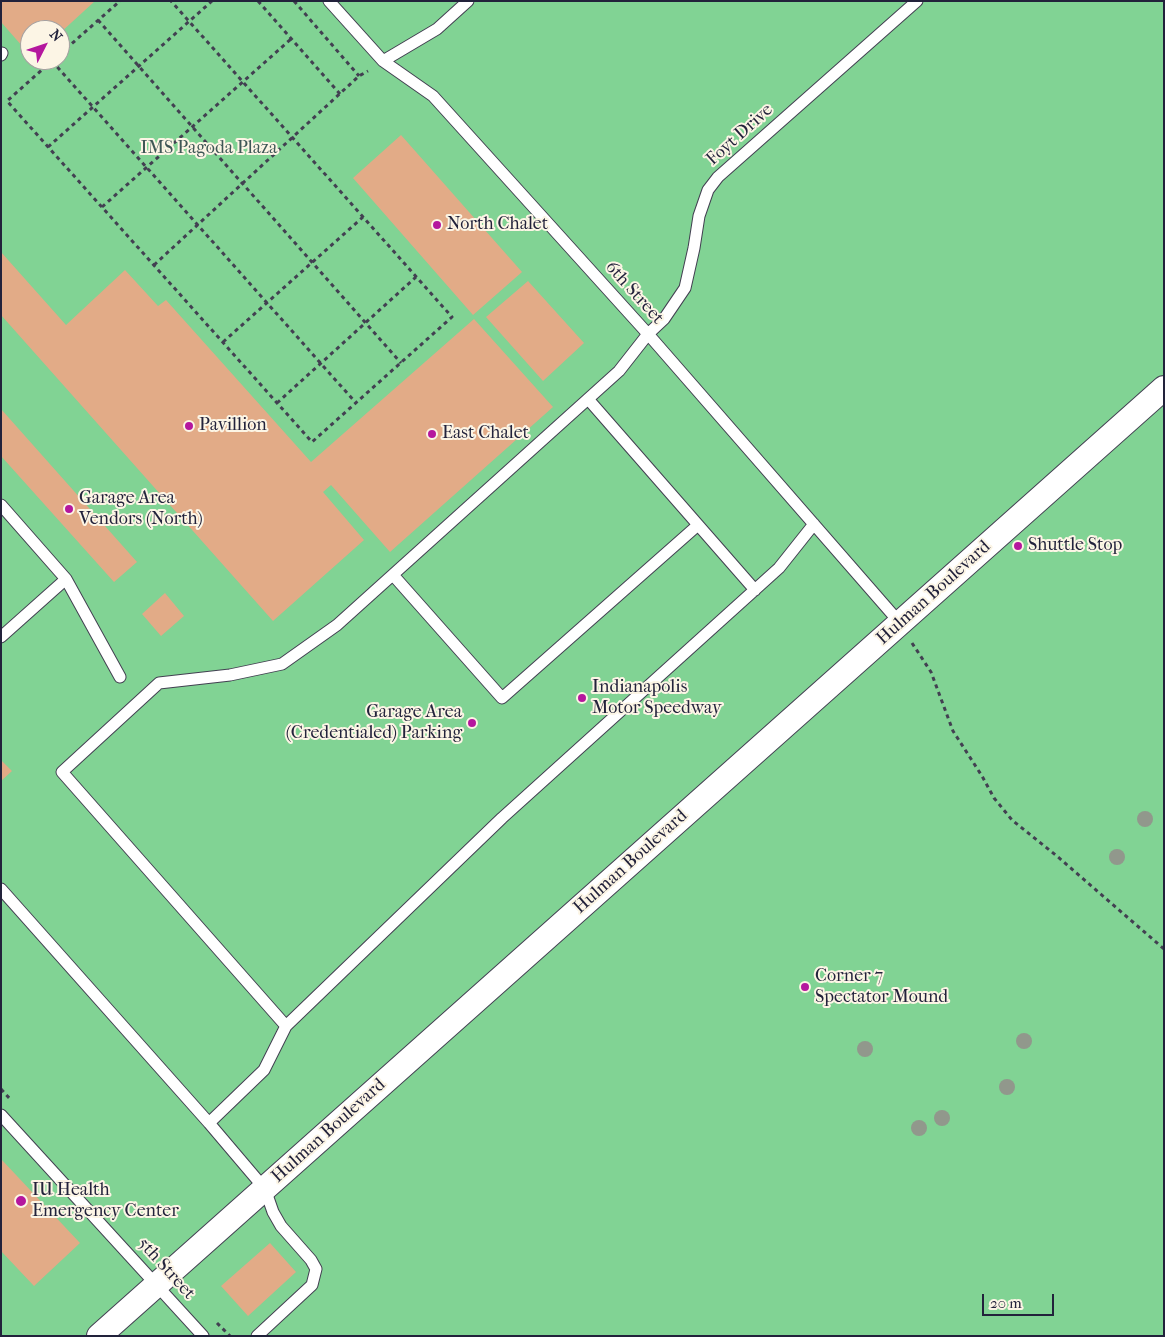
<!DOCTYPE html>
<style>
body{margin:0}
#map{position:relative;width:1165px;height:1337px;overflow:hidden;background:#f6e7ce;font-family:"IM FELL French Canon",serif}
canvas{display:block}
.frame{position:absolute;inset:0;border:2px solid #22223b;pointer-events:none}
.north{position:absolute;left:20px;top:20px;width:50px;height:50px;box-sizing:border-box;background:#fcf5e5;border:1px solid #a5a1a1;border-radius:50%;rotate:49deg;font-size:14px;font-weight:700;line-height:20px;text-align:center;color:#22223b}
.north::after{content:'';display:block;margin:auto;width:18px;height:22px;background:#b5179e;clip-path:polygon(50% 0,100% 100%,50% 72%,0 100%)}
.scale{position:absolute;left:982px;top:1294px;width:72px;height:22px;box-sizing:border-box;border:2px solid #22223b;border-top:0;padding-left:6px;font-size:15px;line-height:18px;white-space:nowrap;color:#22223b;-webkit-text-stroke:4px #fcf5e5;paint-order:stroke}
</style>
<div id="map">
<canvas width="1165" height="1337"></canvas>
<div class="frame"></div>
<div class="north">N</div>
<div class="scale">20 m</div>
</div>
<script>
const ctx = document.querySelector('canvas').getContext('2d');
ctx.lineJoin = 'round';
function fill(path, color) { ctx.fillStyle = color; ctx.fill(path, 'evenodd'); }
const shape = rows => new Path2D(rows.map(r => 'M' + r).join(''));
function stroke(path, color, width, dash) { ctx.strokeStyle = color; ctx.lineWidth = width; ctx.lineCap = dash ? 'butt' : 'round'; ctx.setLineDash(dash || []); ctx.stroke(path); }
function label(font, color, halo, rows, align = 'center') {
  ctx.font = font + ' "IM FELL French Canon",serif'; ctx.lineWidth = 4; ctx.setLineDash([]); ctx.textBaseline = 'middle'; ctx.strokeStyle = halo; ctx.fillStyle = color; for (const [text, x, y, turn = 0] of rows) {
    ctx.save(); ctx.translate(x, y); ctx.rotate((+turn || 0) * Math.PI / 180); ctx.textAlign = isNaN(turn) ? turn : align; if (halo) ctx.strokeText(text, 0, 0); ctx.fillText(text, 0, 0); ctx.restore();
  }
}
fill(shape([
 [1,1,1164,1,1164,1336,1,1336],
 [30,30,60,30,60,60,30,60]
]), '#81d394');
fill(shape([
 [1,1,95,1,60,33,60,30,30,30,30,55,1,22],
 [401,135,522,272,473,315,353,178],
 [1,252,66,325,125,270,158,306,166,300,311,462,474,319,553,407,390,552,331,485,323,492,364,540,273,621,1,315],
 [528,281,584,343,543,381,486,317],
 [1,409,137,562,114,582,1,456],
 [165,593,184,616,161,636,142,614],
 [1,760,12,771,1,781],
 [1,1159,80,1243,34,1286,1,1251],
 [270,1243,296,1272,248,1316,221,1286]
]), '#e2ab87');
const lane = shape([
 [329,1,383,61,433,96,648,334,900,623],
 [1,55,2,53],
 [383,61,437,29,468,1],
 [588,399,755,590],
 [1,505,66,579,120,677],
 [393,575,502,698,698,525],
 [1,637,66,579],
 [1,889,209,1123],
 [286,1026,62,772,159,683,230,675,282,664,337,625,619,371,648,334,664,319,685,288,694,248,699,216,708,190,718,177,917,1],
 [1,1115,203,1336],
 [257,1336,312,1285,316,1269,311,1260,281,1226,273,1212,265,1189,209,1123,264,1070,286,1026,502,818,779,568,814,524]
]);
const street = shape([
 [99,1336,1164,388]
]);
stroke(lane, '#424051', 13);
stroke(street, '#424051', 26);
stroke(shape([
 [258,1,340,94],
 [294,1,359,76],
 [98,20,401,363],
 [60,54,120,1],
 [53,60,7,101,312,442,452,317,171,1],
 [52,61,356,403],
 [48,147,212,1],
 [102,207,291,39],
 [154,265,359,76,368,71],
 [223,342,363,217],
 [277,403,416,277],
 [912,643,931,672,953,731,982,776,994,798,1012,820,1058,857,1164,949],
 [1,1089,11,1100],
 [217,1323,230,1336]
]), '#424051', 3, [4, 4]);
stroke(lane, '#fff', 11);
stroke(street, '#fff', 24);
ctx.fillStyle = '#91988c';
for (const [x, y] of [
 [1145,819],
 [1117,857],
 [1024,1041],
 [865,1049],
 [1007,1087],
 [942,1118],
 [919,1128]
]) { ctx.beginPath(); ctx.arc(x, y, 8, 0, 2 * Math.PI); ctx.fill(); }
for (const [x, y, r, color] of [
 [437,225,5,"#b5179e"],
 [189,426,5,"#b5179e"],
 [432,434,5,"#b5179e"],
 [69,509,5,"#b5179e"],
 [1018,546,5,"#b5179e"],
 [582,698,5,"#b5179e"],
 [472,723,5,"#b5179e"],
 [805,987,5,"#b5179e"],
 [21,1201,6,"#b5179e"]
]) { const dot = new Path2D(); dot.arc(x, y, r, 0, 2 * Math.PI); ctx.fillStyle = color; ctx.fill(dot); stroke(dot, '#fcf5e5', 2); }
label('18px', '#22223b', '#fcf5e5', [
 ["Foyt Drive",740,135,-42],
 ["6th Street",634,293,48],
 ["Hulman Boulevard",934,593,-42],
 ["Hulman Boulevard",631,862,-42],
 ["Hulman Boulevard",329,1131,-42],
 ["5th Street",166,1269,48]
]);
label('18px', '#3e5756', '#fcf5e5', [
 ["IMS Pagoda Plaza",209,149]
]);
label('18px', '#22223b', '#fcf5e5', [
 ["North Chalet",447,225],
 ["Pavillion",199,426],
 ["East Chalet",442,434],
 ["Garage Area",79,499],
 ["Vendors (North)",79,520],
 ["Shuttle Stop",1028,546],
 ["Indianapolis",592,688],
 ["Motor Speedway",592,709],
 ["Garage Area",462,713,"right"],
 ["(Credentialed) Parking",462,734,"right"],
 ["Corner 7",815,977],
 ["Spectator Mound",815,998],
 ["IU Health",32,1191],
 ["Emergency Center",32,1212]
], 'left');
</script>
